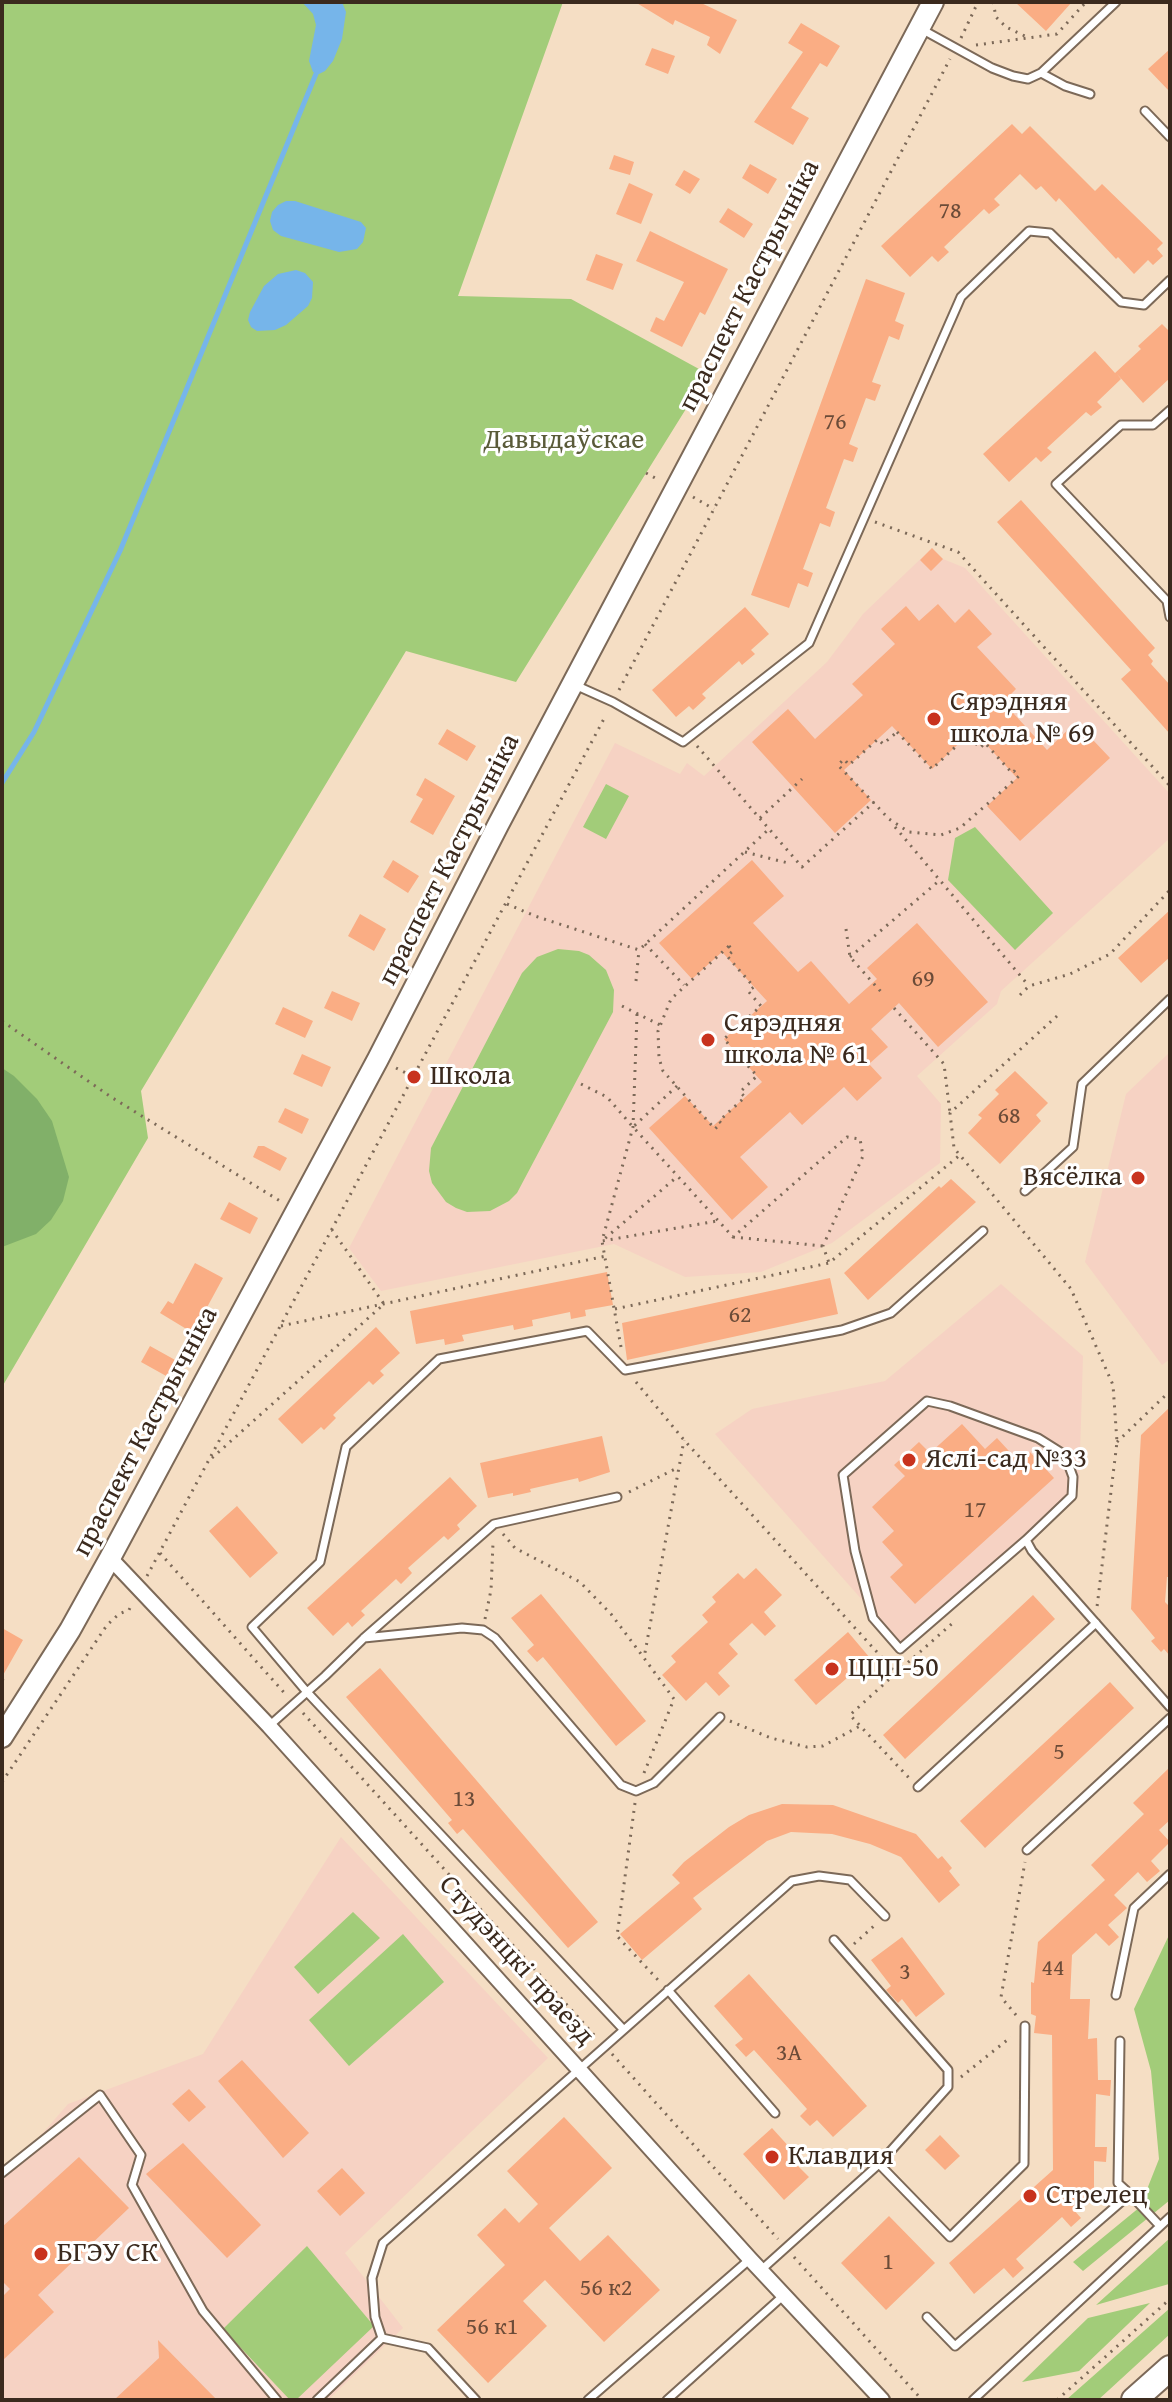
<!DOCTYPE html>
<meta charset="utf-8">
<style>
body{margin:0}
#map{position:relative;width:1172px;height:2402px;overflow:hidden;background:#f5dec4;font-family:"Gentium Book Plus",serif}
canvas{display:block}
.frame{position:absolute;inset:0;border:4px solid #3b2a1e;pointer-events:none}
</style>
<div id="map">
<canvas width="1172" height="2402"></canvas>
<div class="frame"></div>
</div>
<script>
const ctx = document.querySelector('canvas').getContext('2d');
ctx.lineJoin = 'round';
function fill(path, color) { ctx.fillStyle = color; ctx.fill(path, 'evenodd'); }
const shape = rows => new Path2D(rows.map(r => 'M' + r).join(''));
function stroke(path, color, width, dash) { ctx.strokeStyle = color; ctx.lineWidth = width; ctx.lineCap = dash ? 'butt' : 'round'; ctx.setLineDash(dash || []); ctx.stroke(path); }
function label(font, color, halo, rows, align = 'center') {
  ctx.font = font + ' "Gentium Book Plus",serif'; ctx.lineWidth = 6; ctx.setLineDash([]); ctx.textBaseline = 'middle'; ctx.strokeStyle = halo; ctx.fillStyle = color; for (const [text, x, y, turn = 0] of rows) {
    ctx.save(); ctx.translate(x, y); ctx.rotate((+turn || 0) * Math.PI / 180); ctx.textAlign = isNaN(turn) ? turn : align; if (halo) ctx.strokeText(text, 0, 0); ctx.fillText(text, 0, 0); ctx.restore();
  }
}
fill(shape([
 [932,548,943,559,965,568,1170,794,1170,838,1001,991,997,1004,917,1076,941,1104,940,1163,832,1243,761,1272,685,1277,614,1244,381,1291,349,1248,615,743,680,774,687,763,704,776,827,662,863,614],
 [1170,1052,1170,1359,1162,1365,1085,1262,1126,1094],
 [1001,1284,1083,1356,1079,1487,903,1646,715,1434,752,1409,885,1381],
 [341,1837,548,2058,345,2253,403,2328,328,2400,2,2400,2,2180,68,2104,203,2054]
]), '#f6d2c3');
fill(shape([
 [2,2,563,2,458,296,571,299,699,369,694,396,516,682,406,651,141,1091,148,1138,2,1387],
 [606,784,629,796,606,839,583,827],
 [975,827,1053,913,1015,950,948,880,955,838],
 [558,949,579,951,589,955,606,970,614,990,613,1012,517,1193,509,1201,490,1211,467,1212,456,1208,446,1202,432,1183,429,1171,431,1148,522,973,537,957],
 [353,1912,380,1938,318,1994,294,1967],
 [1170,1933,1170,2200,1083,2271,1073,2262,1140,2207,1159,2159,1151,2071,1134,2009],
 [403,1934,444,1982,349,2066,309,2020],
 [1170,2238,1169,2284,1096,2305],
 [307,2246,374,2326,296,2400,290,2400,223,2329],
 [1150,2303,1079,2371,1022,2382,1088,2318],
 [1170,2308,1170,2334,1109,2390,1098,2400,1066,2400]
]), '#a2cc79');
fill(shape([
 [2,1068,14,1076,37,1099,52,1121,69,1177,63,1201,51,1220,36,1234,2,1247]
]), '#81b069');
fill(shape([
 [302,2,342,2,346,12,342,39,333,61,325,71,319,74,313,72,309,61,316,25,313,14],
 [286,201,295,201,361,222,366,228,363,242,357,249,339,252,281,236,273,230,270,221,272,212,278,205],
 [296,270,305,273,313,282,312,298,308,306,286,325,275,330,257,331,251,327,248,320,250,312,264,286,278,274]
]), '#76b5ea');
stroke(shape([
 [2,783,34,732,120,551,318,69]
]), '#76b5ea', 5);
fill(shape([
 [635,2,699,2,737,20,720,54,707,45,710,37,675,20,673,25],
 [1015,2,1072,2,1046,31],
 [801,23,840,46,827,67,820,63,791,108,809,118,793,145,754,122,803,52,788,43],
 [652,48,675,56,668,74,645,65],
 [1170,49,1170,92,1148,69],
 [1012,124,1022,134,1030,126,1095,191,1102,184,1163,243,1157,249,1163,256,1153,265,1148,260,1134,274,1118,257,1116,259,1059,198,1056,202,1041,186,1036,190,1020,174,994,199,1000,205,989,214,984,209,944,247,949,252,938,262,932,256,910,277,881,246],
 [614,155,634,162,630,175,609,169],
 [750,164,777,179,768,194,742,178],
 [684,170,700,179,690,194,675,185],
 [629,183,653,194,641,224,616,214],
 [728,208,753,224,744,238,719,222],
 [650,231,728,269,705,315,700,312,682,347,650,331,656,317,664,321,684,282,636,261],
 [596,254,623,264,613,290,586,280],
 [866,279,905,293,895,321,904,325,899,340,889,336,872,382,881,385,875,401,866,398,849,444,858,448,853,462,844,459,826,508,835,512,830,527,820,523,803,569,813,573,808,587,798,583,789,608,751,595],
 [1162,324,1170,332,1170,378,1143,403,1117,374,1121,379,1097,402,1102,407,1091,416,1086,412,1047,448,1052,452,1041,462,1036,457,1009,482,983,454,1095,351,1115,373,1141,349,1138,346],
 [1021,500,1155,648,1148,655,1153,661,1151,664,1170,685,1170,734,1121,679,1131,670,997,522],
 [932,548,943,559,931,571,920,560],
 [938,604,955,623,969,609,992,634,977,647,1016,689,1003,702,1047,750,1076,722,1110,758,1020,841,987,806,1017,778,973,730,932,769,892,726,844,770,871,800,835,833,752,742,788,709,815,739,863,695,852,684,895,644,881,629,906,606,919,621],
 [745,607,769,634,751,650,755,654,742,665,739,661,702,694,706,698,693,710,689,706,676,717,652,690],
 [447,729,476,746,467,761,438,744],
 [425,778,455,796,433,835,410,822,423,799,416,795],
 [393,860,419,876,408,893,383,877],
 [752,860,784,896,753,923,798,972,811,961,849,1004,877,979,867,968,917,923,988,1002,938,1047,899,1003,871,1029,888,1047,869,1064,882,1078,857,1101,844,1087,802,1125,790,1112,740,1157,768,1187,732,1220,649,1128,685,1096,713,1126,762,1082,724,1039,767,1001,722,952,692,979,659,943],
 [1170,910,1170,957,1141,983,1118,958],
 [360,914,386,929,374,951,348,936],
 [332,991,360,1003,352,1021,324,1008],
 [283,1007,313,1021,305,1038,275,1024],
 [302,1054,331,1067,322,1087,293,1074],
 [1015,1071,1048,1103,1036,1115,1041,1121,1000,1164,968,1133,982,1118,978,1115,999,1094,995,1090],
 [285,1108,309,1119,302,1134,278,1122],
 [258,1146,264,1146,287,1158,280,1171,253,1157],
 [951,1179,976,1202,868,1300,844,1273,939,1186,941,1188],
 [229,1202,258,1218,250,1234,220,1219],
 [195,1263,223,1278,193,1333,160,1313,168,1301,173,1304],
 [607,1272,613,1305,585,1310,586,1316,571,1319,570,1312,532,1320,533,1326,514,1330,513,1325,462,1335,464,1341,445,1345,444,1339,416,1344,410,1311],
 [830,1278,838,1314,627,1360,622,1323],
 [376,1327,400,1353,380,1371,384,1375,373,1385,369,1381,333,1415,336,1418,324,1430,321,1427,302,1444,278,1419],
 [150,1346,177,1361,168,1377,141,1362],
 [1170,1407,1168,1562,1170,1562,1170,1577,1167,1577,1165,1602,1170,1607,1170,1656,1164,1649,1161,1652,1151,1641,1155,1638,1131,1609,1141,1435],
 [962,1424,985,1449,997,1438,1019,1462,1030,1452,1054,1478,915,1604,890,1577,903,1565,882,1542,894,1531,872,1507,905,1476,894,1465,919,1442,930,1453],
 [602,1436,610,1472,579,1482,578,1478,530,1489,531,1492,513,1496,513,1493,488,1498,480,1463],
 [450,1477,477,1506,457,1525,460,1529,448,1540,444,1536,408,1568,412,1573,401,1584,396,1579,361,1611,365,1615,352,1627,348,1622,333,1636,307,1608],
 [237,1506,278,1553,250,1578,209,1531],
 [756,1568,782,1595,764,1612,776,1626,765,1636,752,1623,729,1644,738,1654,718,1673,730,1686,719,1696,706,1682,686,1701,662,1675,676,1662,671,1656,708,1622,702,1615,716,1602,712,1597,738,1573,744,1579],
 [541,1594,646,1721,616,1746,543,1657,537,1662,527,1651,534,1645,511,1618],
 [1033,1595,1055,1619,905,1759,883,1735],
 [2,1628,23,1640,2,1677],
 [848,1632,870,1658,816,1705,794,1680],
 [380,1668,598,1922,568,1948,463,1829,457,1834,448,1823,452,1820,346,1697],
 [1110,1682,1134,1708,985,1848,960,1821],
 [1170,1767,1170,1820,1159,1830,1170,1842,1151,1861,1160,1871,1147,1882,1138,1872,1114,1895,1127,1908,1108,1925,1119,1937,1109,1946,1096,1933,1072,1955,1070,1999,1090,1999,1088,2039,1097,2038,1098,2080,1111,2080,1110,2096,1096,2094,1095,2147,1107,2147,1106,2162,1094,2161,1094,2191,1073,2209,1081,2218,1071,2227,1062,2217,1016,2259,1024,2268,1013,2278,1004,2268,974,2294,949,2263,1053,2170,1052,2035,1034,2033,1036,2016,1031,2014,1031,1982,1034,1983,1038,1942,1105,1880,1091,1865,1144,1814,1133,1803],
 [782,1804,833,1805,916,1834,938,1859,942,1856,952,1868,949,1871,960,1885,939,1903,901,1857,870,1844,832,1834,791,1832,767,1841,693,1898,702,1909,642,1960,620,1934,680,1883,672,1875,684,1862,729,1827,749,1815],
 [902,1937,945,1994,916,2017,902,1999,898,2003,886,1990,891,1986,871,1960],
 [749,1974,867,2106,833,2137,817,2120,810,2126,800,2116,807,2109,754,2050,746,2057,735,2045,743,2039,714,2006],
 [242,2060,309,2133,283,2158,218,2081],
 [189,2089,206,2107,189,2122,172,2104],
 [564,2117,612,2168,549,2228,580,2261,608,2235,660,2290,604,2342,545,2280,523,2301,547,2326,488,2383,437,2330,505,2265,477,2235,505,2208,519,2223,538,2204,507,2171],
 [772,2128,801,2160,796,2164,809,2177,784,2200,743,2154],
 [940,2135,960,2156,945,2170,925,2150],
 [183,2143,261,2225,227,2258,146,2174],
 [79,2157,129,2208,38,2295,54,2312,2,2361,2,2297,10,2289,2,2281,2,2227],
 [342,2168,365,2193,340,2216,317,2191],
 [889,2216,935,2263,886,2310,841,2263],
 [158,2340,217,2400,114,2400,159,2358]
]), '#faad84');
const lane = shape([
 [923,30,992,68,1013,76,1028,79,1041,73,1065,86,1090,94],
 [1041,73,1116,2],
 [1145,111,1170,137],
 [1170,410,1153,425,1121,425,1056,484,1167,601,1170,617],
 [575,685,613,702,683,742,809,643,961,297,1029,231,1050,233,1121,302,1144,305,1170,280],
 [1025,1191,1073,1147,1082,1084,1170,999],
 [1026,1540,900,1649,873,1618,855,1551,843,1475,927,1401,950,1406,1038,1438,1065,1455,1073,1477,1072,1496,1026,1540,1032,1551,1170,1707],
 [364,1638,462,1628,483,1630,495,1638,621,1785,636,1791,654,1783,720,1717],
 [269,1726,325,1676,364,1638,494,1524,617,1497],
 [918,1787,1096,1623],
 [1027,1850,1170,1718],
 [668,1990,775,2113],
 [1116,1995,1134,1908,1170,1874],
 [623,2029,306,1691,252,1627,320,1562,346,1447,439,1359,587,1331,625,1370,842,1330,891,1313,983,1231],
 [1120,2041,1118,2183,1130,2194],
 [879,2164,950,2237,1024,2164,1025,2026],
 [2,2173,100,2095,141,2155,132,2185,203,2311,277,2400],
 [760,2271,879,2164,948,2087,948,2070,834,1940],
 [927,2317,955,2346,1130,2194,1160,2226],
 [382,2338,428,2348,476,2400],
 [317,2400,382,2338,375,2317,372,2278,383,2243,792,1881,819,1876,850,1880,885,1916],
 [588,2400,749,2260],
 [667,2400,784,2295],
 [973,2400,1170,2217]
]);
const street = shape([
 [110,1558,269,1726,750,2259,882,2400]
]);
const secondary = shape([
 [2,1737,70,1630,110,1558,378,1059,498,825,933,2]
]);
const primary = shape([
 [1134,2400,1170,2368]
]);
stroke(lane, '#7c6958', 11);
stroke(street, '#7c6958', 18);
stroke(secondary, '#7c6958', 24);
stroke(primary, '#7c6958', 28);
stroke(shape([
 [993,2,996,17,1006,27,1027,37],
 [961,38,978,2],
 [976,45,1057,34,1086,2],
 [646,473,657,479],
 [693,497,714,509],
 [875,522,958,552,1170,786],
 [619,690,950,59],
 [897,732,932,769,968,735,980,748,985,743,1012,773,1014,771,1019,776,960,828,941,835,909,832,889,819,838,765,844,759,849,765,878,739,883,744,897,732],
 [697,746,802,867,874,802],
 [760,818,802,779],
 [895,827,1029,986],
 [745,852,788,863],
 [507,904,535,916,639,950,769,829],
 [846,929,850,957,883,994],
 [645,944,684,985],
 [729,946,733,951,727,956,754,987,748,991,761,1006,724,1039,757,1076,740,1092,745,1097,719,1121,721,1123,715,1129,663,1071,659,1058,658,1031,671,999,729,946],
 [850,957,940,880],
 [636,981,639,950],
 [1020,995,1029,986,1070,974,1110,954,1170,890],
 [622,1006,660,1025],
 [894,1008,944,1064,950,1113],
 [637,1014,633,1127,602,1241,717,1221],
 [1057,1016,950,1113,954,1148,1071,1289,1113,1385,1117,1442,1097,1607],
 [2,1021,111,1097,280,1201],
 [396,1068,414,1077],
 [581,1084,607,1097,633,1127],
 [677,1086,633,1127,733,1237,847,1137,860,1139,863,1156,823,1246,829,1263],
 [733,1237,823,1246],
 [615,1309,829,1263,960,1155],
 [281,1326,606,1256],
 [621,1347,602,1241,678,1176],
 [636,1382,684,1440,896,1673,850,1715,910,1779],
 [1117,1442,1170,1391],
 [212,1458,384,1304,332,1230],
 [629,1492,679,1467],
 [503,1534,515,1548,580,1582,611,1614,644,1658],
 [160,1553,287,1696],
 [147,1576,606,715],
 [485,1619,491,1590,493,1543],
 [896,1673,955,1621],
 [2,1680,4,1681],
 [303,1713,596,2037],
 [730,1721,771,1738,807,1747,823,1746,860,1726],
 [644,1773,674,1699,644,1658,684,1440],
 [2,1782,107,1625,119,1614,129,1610,132,1604],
 [635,1803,617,1936,659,1981],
 [854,1944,875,1925],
 [1016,2015,1001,1997,1025,1862],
 [612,2054,778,2239],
 [961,2077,1011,2037],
 [794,2257,922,2400],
 [1057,2400,1170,2299]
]), '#7c6958', 3, [2, 6]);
stroke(lane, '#fff', 7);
stroke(street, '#fff', 14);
stroke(secondary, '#fff', 20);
stroke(primary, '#fff', 24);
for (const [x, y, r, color] of [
 [934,719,8,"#c8321e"],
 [708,1040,8,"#c8321e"],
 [414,1077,8,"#c8321e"],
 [1138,1178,8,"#c8321e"],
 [909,1460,8,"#c8321e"],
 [832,1669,8,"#c8321e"],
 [772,2157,8,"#c8321e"],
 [1030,2196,8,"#c8321e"],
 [41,2254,8,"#c8321e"]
]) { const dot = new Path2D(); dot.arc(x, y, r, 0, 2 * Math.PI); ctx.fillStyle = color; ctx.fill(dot); stroke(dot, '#fff', 3); }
label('24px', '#6b4b38', null, [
 ["78",950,212],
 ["76",835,423],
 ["69",923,980],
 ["68",1009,1117],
 ["62",740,1316],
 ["17",975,1511],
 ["5",1059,1753],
 ["13",464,1800],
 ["44",1053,1969],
 ["3",905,1973],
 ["3А",789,2054],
 ["1",888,2263],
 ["56 к2",606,2289],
 ["56 к1",492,2328]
]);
label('28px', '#3b2a1e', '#fff', [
 ["праспект Кастрычніка",750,286,-63],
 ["праспект Кастрычніка",450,860,-63],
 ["праспект Кастрычніка",146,1432,-62],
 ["Студэнцкі праезд",516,1961,48]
]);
label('28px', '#5a5b39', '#fff', [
 ["Давыдаўскае",564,441]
]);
label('28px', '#3b2a1e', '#fff', [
 ["Сярэдняя",950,703],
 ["школа № 69",950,735],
 ["Сярэдняя",724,1024],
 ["школа № 61",724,1056],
 ["Школа",430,1077],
 ["Вясёлка",1122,1178,"right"],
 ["Яслі-сад №33",925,1460],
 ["ЦЦП-50",848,1669],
 ["Клавдия",788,2157],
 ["Стрелец",1046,2196],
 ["БГЭУ СК",57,2254]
], 'left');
</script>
